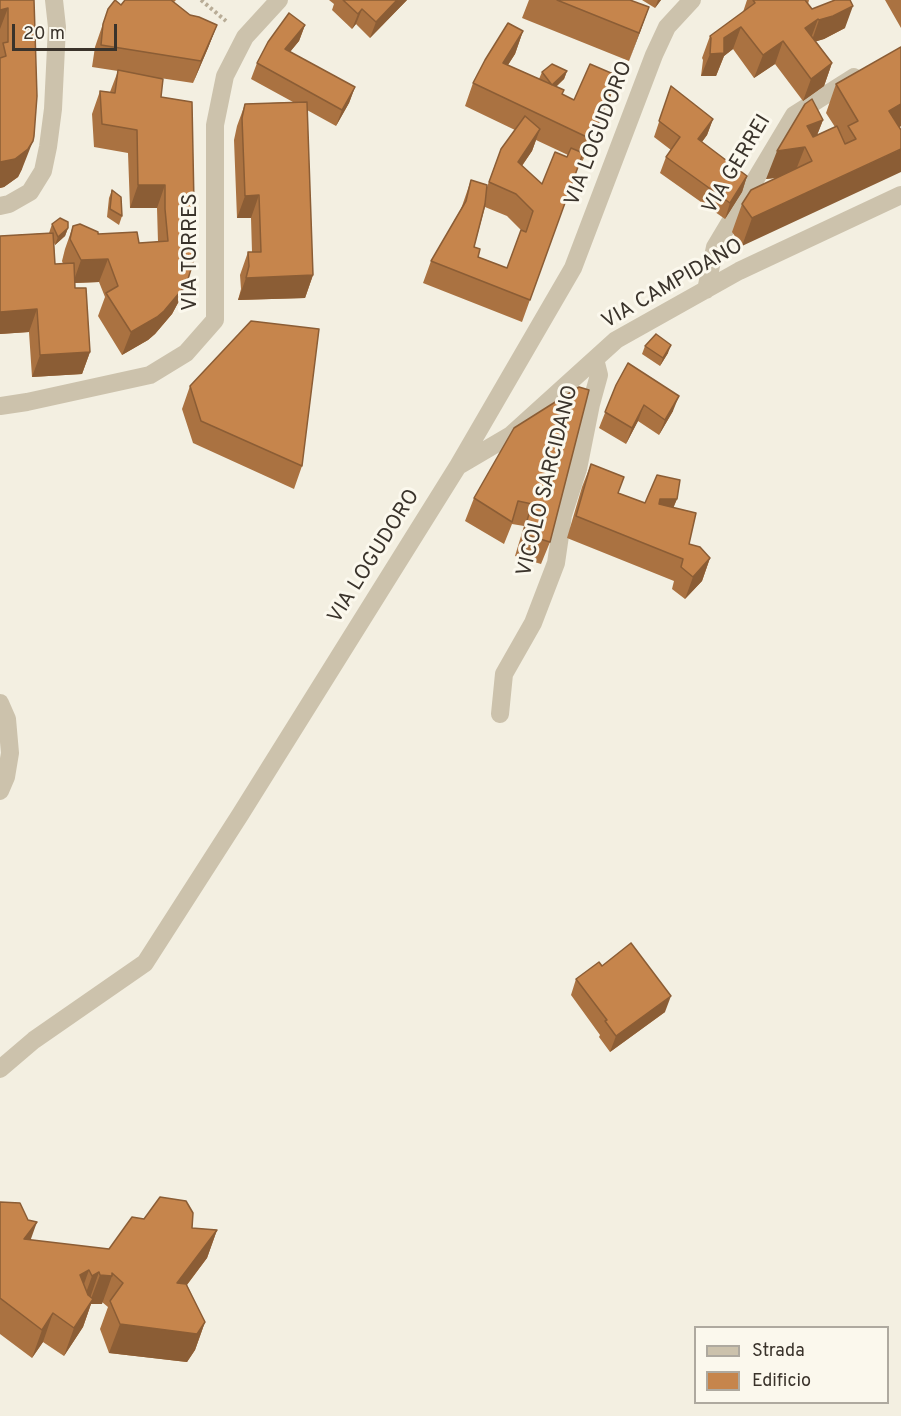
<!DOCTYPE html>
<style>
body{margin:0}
#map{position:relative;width:901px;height:1416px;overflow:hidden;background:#f3efe1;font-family:Overpass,sans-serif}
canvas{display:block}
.legend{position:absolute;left:694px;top:1326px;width:195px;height:78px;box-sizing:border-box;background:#fbf8ed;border:2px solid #aea99f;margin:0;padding:8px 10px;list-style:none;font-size:18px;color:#3a332b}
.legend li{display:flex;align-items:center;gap:12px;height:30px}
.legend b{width:30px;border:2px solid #aea99f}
.scale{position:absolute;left:12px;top:24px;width:105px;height:27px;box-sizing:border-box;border:3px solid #3a332b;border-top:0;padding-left:8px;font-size:18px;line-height:21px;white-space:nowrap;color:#3a332b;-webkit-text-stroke:4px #fbf8ed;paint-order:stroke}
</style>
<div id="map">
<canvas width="901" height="1416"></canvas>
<ul class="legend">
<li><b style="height:8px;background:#ccc2ac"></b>Strada</li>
<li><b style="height:16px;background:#c6854c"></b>Edificio</li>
</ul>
<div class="scale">20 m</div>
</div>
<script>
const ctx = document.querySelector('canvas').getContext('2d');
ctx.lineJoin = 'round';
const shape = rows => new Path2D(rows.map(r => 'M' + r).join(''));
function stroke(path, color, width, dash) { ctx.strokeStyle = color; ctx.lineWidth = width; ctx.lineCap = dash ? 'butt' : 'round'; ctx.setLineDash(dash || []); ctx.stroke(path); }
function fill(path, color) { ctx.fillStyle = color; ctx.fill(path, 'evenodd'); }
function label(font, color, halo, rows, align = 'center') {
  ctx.font = font + ' Overpass,sans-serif'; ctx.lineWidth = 6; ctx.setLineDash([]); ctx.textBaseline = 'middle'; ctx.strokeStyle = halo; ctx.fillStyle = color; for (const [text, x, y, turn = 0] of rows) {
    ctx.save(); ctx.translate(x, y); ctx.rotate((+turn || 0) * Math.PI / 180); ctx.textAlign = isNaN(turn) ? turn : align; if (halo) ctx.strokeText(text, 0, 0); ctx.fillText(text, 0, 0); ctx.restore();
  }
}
stroke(shape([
 [201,0,226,21]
]), '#b8ac96', 4, [3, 3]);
stroke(shape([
 [0,206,9,204,30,192,43,171,48,147,53,109,57,27,54,0],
 [706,290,715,247,794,115,854,77],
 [0,406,27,402,150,375,186,353,215,320,215,125,225,76,245,37,279,0],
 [460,465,511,435,616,340,739,271,901,195],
 [0,703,7,719,10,753,6,777,0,791],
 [500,714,504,674,533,623,556,563,563,515,578,469,591,404,599,375,595,359],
 [0,1069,34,1040,145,963,240,815,458,466,573,268,654,55,667,27,692,0]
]), '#ccc2ac', 18);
fill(shape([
 [0,0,34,0,22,169,18,177,4,187,0,188],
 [125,0,176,0,174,2,190,15,217,25,208,48,193,83,160,78,161,97,179,301,172,314,155,334,148,340,122,355,98,316,105,297,99,282,75,283,75,288,90,352,82,374,32,377,29,332,0,334,0,236,49,233,52,224,68,228,65,236,55,245,54,243,55,264,63,264,62,261,65,249,73,226,98,234,139,243,158,242,157,208,130,208,128,153,94,147,92,114,100,91,110,92,118,71,92,67,95,47,108,9,121,5],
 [329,0,407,0,370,38,356,24,352,29,332,10,334,4],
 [529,0,630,0,649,7,629,61,522,18],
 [642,0,661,0,655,8],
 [747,0,809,0,808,4,812,9,845,28,824,39,816,41,832,63,824,86,803,101,775,64,754,78,733,49,724,56,716,76,701,76,703,60,702,58,710,36,743,12],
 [885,0,901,0,901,28],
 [305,25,299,41,290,52,355,87,349,103,336,126,307,110,313,275,305,298,238,300,241,289,240,275,248,252,252,252,251,218,237,218,234,140,237,126,245,104,293,102,251,79,257,63],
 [523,31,515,54,508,65,539,79,542,72,567,71,564,79,556,87,562,95,574,100,610,98,582,162,580,161,522,322,423,283,431,261,461,209,471,180,487,187,501,149,515,130,465,106,473,83],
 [536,140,568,155,567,157,542,184,522,166,532,151],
 [485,207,507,216,521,230,507,268,478,257,474,247],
 [901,47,901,126,742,246,732,232,742,204,777,178,766,179,823,120,817,135,835,127,826,113,836,84],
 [671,86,713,119,707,135,702,142,747,176,742,192,725,219,660,173,666,157,671,150,654,137],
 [112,190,122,216,119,225,107,217,109,198],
 [645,346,668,353,660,366,642,354],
 [616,385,673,411,659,435,638,421,626,444,599,428],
 [190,386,302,466,294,489,193,443,182,409],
 [589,390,550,542,541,564,515,556,524,526,512,524,504,544,465,521,474,498],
 [591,464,618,493,645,503,677,499,673,507,689,544,710,558,702,581,685,599,672,589,674,581,567,538,582,487],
 [602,966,665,1012,610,1052,599,1037,600,1035,571,995,576,979],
 [0,1202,30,1240,109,1249,192,1228,217,1230,207,1258,187,1285,205,1322,195,1350,187,1362,109,1353,100,1329,108,1307,102,1302,102,1304,91,1304,83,1327,64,1356,43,1342,32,1358,0,1334]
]), '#aa7241');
fill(shape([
 [397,0,407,0,370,38,376,22],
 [658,0,661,0,655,8],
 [853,6,845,28,824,39,811,43,819,20],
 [649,7,639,35,629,61,639,33],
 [8,8,0,29,0,10],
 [362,9,356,24,352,29,358,14],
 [818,19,810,41,805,28],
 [217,25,208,48,193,83,201,61],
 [305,25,299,41,279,65,285,49],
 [741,27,733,49,724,56,716,76,701,76,710,54,724,38],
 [523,31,515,54,495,85,503,63],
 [783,41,775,64,754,78,763,55],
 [832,63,824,86,803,101,811,79],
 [567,71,564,79,549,93,552,85],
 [618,76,610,98,582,162,591,139],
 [355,87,349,103,336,126,342,110],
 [901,104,901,126,879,139,889,111],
 [713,119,707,135,692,155,698,139],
 [823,120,812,148,805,147,794,175,766,179,777,151,807,126],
 [540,129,532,151,509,184,518,162],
 [33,141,22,169,18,177,4,187,0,188,0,162],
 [901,149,901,172,742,246,752,218],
 [747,176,742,192,725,219,730,203],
 [138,185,165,185,157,208,130,208],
 [259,195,251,218,237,218,245,196],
 [68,228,65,236,55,245,58,237],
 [108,259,99,282,73,283,81,260],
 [313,275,305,298,238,300,246,278],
 [188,279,179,301,172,314,155,334,148,340,122,355,131,332],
 [37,309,29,332,0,334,0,312],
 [671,345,668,353,660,366,663,358],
 [90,352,82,374,32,377,40,355],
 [679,396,673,411,659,435,665,420],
 [644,405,638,421,626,444,632,428],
 [660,499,677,499,668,521,652,521],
 [710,558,702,581,685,599,693,577],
 [671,996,665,1012,610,1052,616,1036],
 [37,1222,27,1250,24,1239],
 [217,1230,207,1258,167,1311,177,1283],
 [89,1270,79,1298,80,1275],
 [99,1272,89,1301,82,1304,92,1276],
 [100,1275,112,1276,102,1304,91,1304,83,1327,64,1356,74,1328,89,1304],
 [53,1313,43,1342,32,1358,42,1330],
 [205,1322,195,1350,187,1362,109,1353,120,1324]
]), '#8b5d35');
const building = shape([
 [0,0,34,0,37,96,34,136,33,141,28,149,15,159,0,162,0,58,6,56,3,43,8,42,8,8,0,10,0,0],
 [115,0,121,5,125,0,171,0,190,15,199,17,217,25,201,61,101,45,103,24,108,9,115,0],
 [343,0,397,0,376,22,362,9,358,14,343,0],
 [557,0,630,0,649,7,639,33,557,0],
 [753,0,805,0,812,9,835,0,850,0,853,6,833,16,819,20,818,19,805,28,832,63,811,79,783,41,763,55,741,27,724,38,724,53,710,54,711,38,710,36,755,3,753,0],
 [289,13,305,25,285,49,355,87,342,110,257,63,268,42,289,13],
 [508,23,523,31,503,63,564,90,562,94,574,100,590,64,618,76,591,139,473,83,485,60,508,23],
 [901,47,901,104,889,111,901,130,901,149,752,218,742,204,751,190,812,161,805,147,777,151,805,104,812,99,823,120,807,126,813,137,837,126,845,144,856,139,848,126,858,121,836,84,901,47],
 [552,64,567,71,552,85,542,72,552,64],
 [118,70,163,79,161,97,192,102,195,256,188,279,180,292,164,311,157,317,131,332,106,293,118,286,108,259,81,260,70,239,73,226,80,224,98,232,98,234,137,232,139,243,168,241,165,209,165,185,138,185,137,130,102,124,100,91,115,93,118,70],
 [671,86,713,119,698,139,747,176,730,203,666,157,680,137,659,121,671,86],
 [307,102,313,275,246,278,249,266,248,252,261,252,259,195,245,196,242,118,245,104,307,102],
 [525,116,540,129,518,162,542,184,555,152,567,157,571,148,583,153,530,300,431,261,466,201,471,180,487,185,485,204,474,247,480,249,478,257,507,268,521,230,526,232,533,211,516,194,489,182,501,149,525,116],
 [112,190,121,197,122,216,110,209,112,190],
 [60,218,68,222,68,228,58,237,52,224,60,218],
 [53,233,55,264,74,263,75,288,86,288,90,352,40,355,37,309,0,312,0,236,53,233],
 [251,321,319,329,302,466,201,421,190,386,251,321],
 [656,334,671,345,663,358,645,346,656,334],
 [628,363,679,396,665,420,644,405,632,428,605,412,616,385,628,363],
 [579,387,589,390,550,542,523,534,532,504,518,501,512,522,474,498,514,428,579,387],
 [591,464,624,477,618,493,645,503,657,475,680,480,677,499,660,499,659,504,696,513,689,544,700,547,710,558,693,577,681,567,683,559,576,516,591,464],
 [631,943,671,996,616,1036,605,1021,607,1020,576,979,599,962,602,966,631,943],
 [160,1197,186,1201,193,1213,192,1228,217,1230,177,1283,186,1284,205,1322,197,1334,120,1324,110,1301,123,1283,112,1273,112,1276,100,1275,99,1272,92,1276,89,1270,80,1275,88,1295,93,1299,74,1328,53,1313,42,1330,0,1298,0,1202,20,1203,28,1220,37,1222,24,1239,109,1249,132,1217,144,1219,160,1197]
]);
fill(building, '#c6854c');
stroke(building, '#8b5d35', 1.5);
label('21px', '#3a332b', '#fbf8ed', [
 ["VIA LOGUDORO",600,134,-69],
 ["VIA GERREI",738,165,-59],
 ["VIA TORRES",192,252,-90],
 ["VIA CAMPIDANO",673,285,-30],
 ["VICOLO SARCIDANO",549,481,-76],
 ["VIA LOGUDORO",375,557,-58]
]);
</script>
